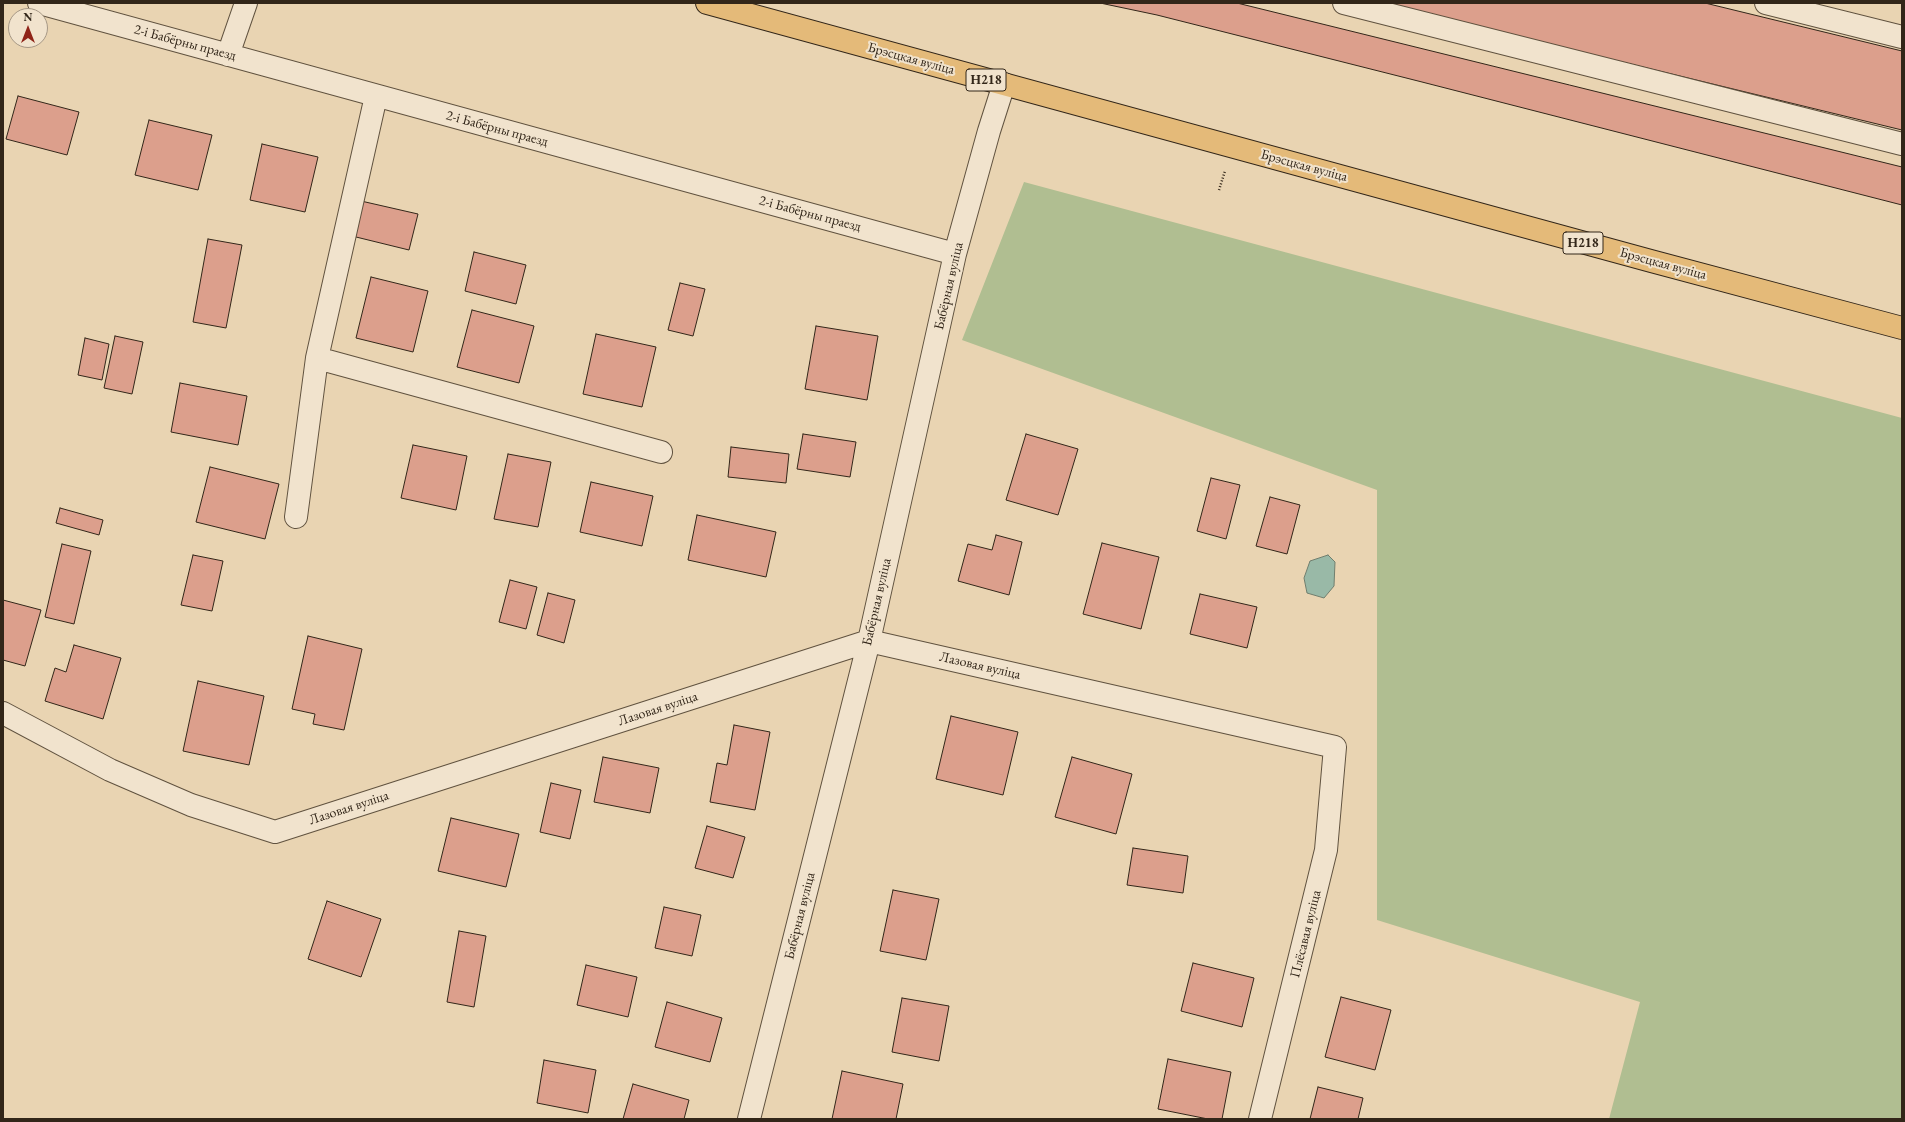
<!DOCTYPE html>
<meta charset="utf-8">
<style>
body{margin:0}
#map{position:relative;width:1905px;height:1122px;overflow:hidden;background:#e9d4b2;font-family:"EB Garamond",serif}
canvas{display:block}
.frame{position:absolute;inset:0;border:4px solid #322619;pointer-events:none}
.north{position:absolute;left:8px;top:8px;width:40px;height:40px;box-sizing:border-box;background:#f1e3cd;border:1px solid #a59785;border-radius:50%;rotate:0deg;font-size:11px;font-weight:700;line-height:16px;text-align:center;color:#322619}
.north::after{content:'';display:block;margin:auto;width:14px;height:18px;background:#8f2418;clip-path:polygon(50% 0,100% 100%,50% 72%,0 100%)}
</style>
<div id="map">
<canvas width="1905" height="1122"></canvas>
<div class="frame"></div>
<div class="north">N</div>
</div>
<script>
const ctx = document.querySelector('canvas').getContext('2d');
ctx.lineJoin = 'round';
function fill(path, color) { ctx.fillStyle = color; ctx.fill(path, 'evenodd'); }
const shape = rows => new Path2D(rows.map(r => 'M' + r).join(''));
function stroke(path, color, width, dash) { ctx.strokeStyle = color; ctx.lineWidth = width; ctx.lineCap = dash ? 'butt' : 'round'; ctx.setLineDash(dash || []); ctx.stroke(path); }
function label(font, color, halo, rows, align = 'center') {
  ctx.font = font + ' "EB Garamond",serif'; ctx.lineWidth = 4; ctx.setLineDash([]); ctx.textBaseline = 'middle'; ctx.strokeStyle = halo; ctx.fillStyle = color; for (const [text, x, y, turn = 0] of rows) {
    ctx.save(); ctx.translate(x, y); ctx.rotate((+turn || 0) * Math.PI / 180); ctx.textAlign = isNaN(turn) ? turn : align; if (halo) ctx.strokeText(text, 0, 0); ctx.fillText(text, 0, 0); ctx.restore();
  }
}
fill(shape([
 [1024,182,1902,418,1902,1119,1609,1119,1640,1002,1377,920,1377,490,962,340]
]), '#b0be91');
const water = shape([
 [1328,555,1335,562,1334,586,1324,598,1307,593,1304,578,1310,561,1328,555]
]);
fill(water, '#99b9a7');
stroke(water, '#707e6e', 1);
const building = shape([
 [1100,3,1237,3,1902,167,1902,205,1422,82,1157,15,1100,3],
 [1379,3,1705,3,1902,51,1902,130,1379,3],
 [18,96,79,112,67,155,6,139,18,96],
 [149,120,212,135,198,190,135,175,149,120],
 [262,144,318,157,305,212,250,200,262,144],
 [361,201,418,214,409,250,352,236,361,201],
 [208,239,242,245,226,328,193,322,208,239],
 [474,252,526,265,516,304,465,291,474,252],
 [371,277,428,291,413,352,356,338,371,277],
 [680,283,705,289,693,336,668,330,680,283],
 [472,310,534,326,519,383,457,367,472,310],
 [816,326,878,336,867,400,805,389,816,326],
 [596,334,656,347,642,407,583,394,596,334],
 [115,336,143,342,132,394,104,388,115,336],
 [85,338,109,344,102,380,78,375,85,338],
 [180,383,247,396,238,445,171,432,180,383],
 [803,434,856,442,850,477,797,469,803,434],
 [1026,434,1078,449,1058,515,1006,500,1026,434],
 [413,445,467,456,456,510,401,498,413,445],
 [731,447,789,454,786,483,728,477,731,447],
 [508,454,551,462,538,527,494,519,508,454],
 [210,467,279,484,265,539,196,522,210,467],
 [1211,478,1240,485,1226,539,1197,531,1211,478],
 [591,482,653,496,642,546,580,532,591,482],
 [1270,497,1300,505,1287,554,1256,546,1270,497],
 [60,508,103,520,99,535,56,523,60,508],
 [697,515,776,532,766,577,688,560,697,515],
 [996,535,1022,542,1009,595,958,581,968,544,992,550,996,535],
 [1102,543,1159,557,1141,629,1083,614,1102,543],
 [62,544,91,551,74,624,45,617,62,544],
 [193,555,223,561,212,611,181,605,193,555],
 [510,580,537,587,526,629,499,622,510,580],
 [548,593,575,600,564,643,537,635,548,593],
 [1200,594,1257,607,1247,648,1190,634,1200,594],
 [3,600,41,610,25,666,3,660,3,600],
 [308,636,362,649,344,730,313,724,315,714,292,709,308,636],
 [74,645,121,658,103,719,45,701,55,668,66,672,74,645],
 [198,681,264,696,249,765,183,751,198,681],
 [951,716,1018,732,1003,795,936,779,951,716],
 [734,725,770,732,755,810,710,802,717,763,727,765,734,725],
 [603,757,659,768,650,813,594,802,603,757],
 [1072,757,1132,774,1116,834,1055,817,1072,757],
 [551,783,581,790,570,839,540,832,551,783],
 [451,818,519,834,506,887,438,871,451,818],
 [707,826,745,837,733,878,695,868,707,826],
 [1133,848,1188,856,1183,893,1127,885,1133,848],
 [893,890,939,899,926,960,880,951,893,890],
 [327,901,381,919,361,977,308,959,327,901],
 [664,907,701,915,692,956,655,948,664,907],
 [459,931,486,936,474,1007,447,1002,459,931],
 [1193,963,1254,978,1242,1027,1181,1011,1193,963],
 [586,965,637,977,628,1017,577,1005,586,965],
 [1341,997,1391,1010,1375,1070,1325,1057,1341,997],
 [902,998,949,1006,939,1061,892,1052,902,998],
 [667,1002,722,1018,710,1062,655,1047,667,1002],
 [1168,1059,1231,1072,1222,1119,1208,1119,1158,1109,1168,1059],
 [544,1060,596,1070,588,1113,537,1103,544,1060],
 [842,1071,903,1084,896,1119,832,1119,842,1071],
 [633,1084,689,1100,684,1119,623,1119,633,1084],
 [1318,1087,1363,1098,1358,1119,1310,1119,1318,1087]
]);
fill(building, '#dc9f8c');
stroke(building, '#322619', 1);
const minor = shape([
 [39,3,955,254],
 [1344,3,1902,144],
 [1766,3,1902,37],
 [228,55,246,3],
 [317,358,661,452],
 [296,517,317,358,376,96],
 [3,713,110,770,191,805,275,832,869,641,1335,747,1326,850,1260,1119],
 [749,1119,869,641,955,254,989,131,1004,84]
]);
const major = shape([
 [707,3,1651,261,1902,328]
]);
stroke(minor, '#60523f', 24);
stroke(major, '#322619', 24);
stroke(shape([
 [1219,190,1225,171]
]), '#322619', 2.5, [1, 2]);
stroke(minor, '#f1e3cd', 22);
stroke(major, '#e4ba79', 22);
for (const [x, y, w] of [
 [986,80,40],
 [1583,243,40]
]) { const box = new Path2D(); box.roundRect(x - w / 2, y - 11, w, 22, 3); ctx.fillStyle = '#f1e3cd'; ctx.fill(box); stroke(box, '#322619', 1); }
label('bold 13px', '#322619', null, [
 ["Н218",986,80],
 ["Н218",1583,243]
]);
label('14px', '#322619', '#f1e3cd', [
 ["2-і Бабёрны праезд",185,43,15],
 ["Брэсцкая вуліца",911,59,15],
 ["2-і Бабёрны праезд",497,129,15],
 ["Брэсцкая вуліца",1304,166,15],
 ["2-і Бабёрны праезд",810,214,15],
 ["Брэсцкая вуліца",1663,264,15],
 ["Бабёрная вуліца",949,286,-77],
 ["Бабёрная вуліца",877,602,-77],
 ["Лазовая вуліца",980,666,13],
 ["Лазовая вуліца",658,709,-18],
 ["Лазовая вуліца",349,808,-18],
 ["Бабёрная вуліца",800,916,-76],
 ["Плёсавая вуліца",1306,934,-76]
]);
</script>
